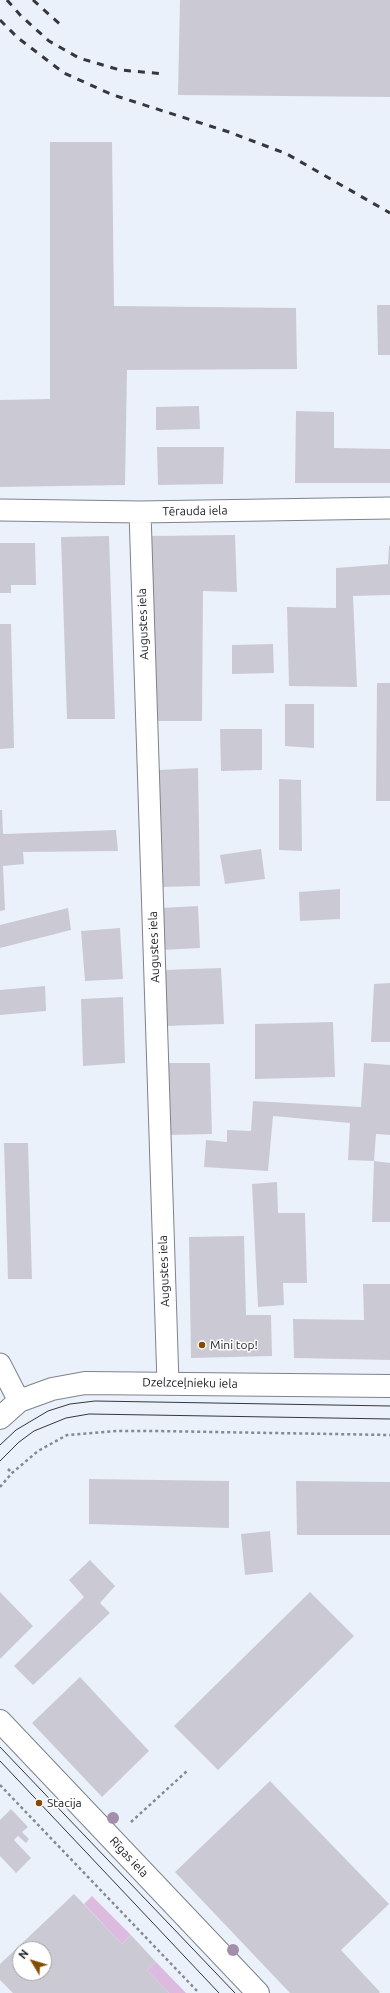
<!DOCTYPE html>
<meta charset="utf-8">
<style>
body{margin:0}
#map{position:relative;width:390px;height:1993px;overflow:hidden;background:#eaf1fa;font-family:Ubuntu,sans-serif}
canvas{display:block}
.north{position:absolute;left:12px;top:1941px;width:40px;height:40px;box-sizing:border-box;background:#fefefe;border:1px solid #a2a3a4;border-radius:50%;rotate:308deg;font-size:11px;font-weight:700;line-height:16px;text-align:center;color:#181a1e}
.north::after{content:'';display:block;margin:auto;width:14px;height:18px;background:#844c00;clip-path:polygon(50% 0,100% 100%,50% 72%,0 100%)}
</style>
<div id="map">
<canvas width="390" height="1993"></canvas>
<div class="north">N</div>
</div>
<script>
const ctx = document.querySelector('canvas').getContext('2d');
ctx.lineJoin = 'round';
function fill(path, color) { ctx.fillStyle = color; ctx.fill(path, 'evenodd'); }
const shape = rows => new Path2D(rows.map(r => 'M' + r).join(''));
function stroke(path, color, width, dash) { ctx.strokeStyle = color; ctx.lineWidth = width; ctx.lineCap = dash ? 'butt' : 'round'; ctx.setLineDash(dash || []); ctx.stroke(path); }
function label(font, color, halo, rows, align = 'center') {
  ctx.font = font + ' Ubuntu,sans-serif'; ctx.lineWidth = 3; ctx.setLineDash([]); ctx.textBaseline = 'middle'; ctx.strokeStyle = halo; ctx.fillStyle = color; for (const [text, x, y, turn = 0] of rows) {
    ctx.save(); ctx.translate(x, y); ctx.rotate((+turn || 0) * Math.PI / 180); ctx.textAlign = isNaN(turn) ? turn : align; if (halo) ctx.strokeText(text, 0, 0); ctx.fillText(text, 0, 0); ctx.restore();
  }
}
fill(shape([
 [92,1896,131,1935,122,1944,84,1904],
 [156,1962,186,1993,169,1993,147,1970]
]), '#ddbbe0');
fill(shape([
 [180,0,390,0,390,97,178,95],
 [50,142,112,142,114,306,296,308,297,369,127,370,125,485,0,487,0,400,50,399],
 [377,305,390,305,390,355,378,355],
 [199,406,200,429,156,430,156,407],
 [296,411,334,412,334,448,390,449,390,483,295,483],
 [157,447,224,447,223,484,158,485],
 [235,535,237,592,203,591,202,721,156,721,150,536],
 [109,536,115,719,67,719,61,537],
 [0,543,35,543,36,585,11,585,11,593,0,593],
 [389,546,390,546,390,595,353,596,357,687,289,686,287,607,336,608,336,568,388,564],
 [0,624,11,624,14,748,0,749],
 [273,644,274,673,232,674,232,645],
 [377,683,390,683,390,801,376,801],
 [285,704,314,704,314,748,285,746],
 [220,729,262,729,262,770,221,771],
 [198,768,200,886,160,887,158,770],
 [279,779,301,780,302,851,279,850],
 [0,810,2,810,3,834,116,830,118,851,23,852,24,864,3,866,5,910,0,911],
 [261,849,265,879,225,884,220,855],
 [340,889,340,919,300,921,299,892],
 [198,906,200,948,162,950,161,908],
 [68,908,71,930,0,948,0,925],
 [120,928,123,979,85,981,81,931],
 [221,968,224,1024,165,1026,164,970],
 [390,983,390,1042,371,1042,374,984],
 [45,986,46,1011,0,1015,0,990],
 [123,997,125,1063,83,1066,81,999],
 [333,1022,335,1077,255,1079,255,1024],
 [165,1063,210,1063,212,1134,168,1135],
 [364,1063,390,1065,390,1135,376,1134,374,1161,348,1160,350,1123,273,1116,268,1171,204,1167,206,1140,227,1142,227,1130,251,1131,253,1101,361,1107],
 [4,1143,28,1143,32,1279,8,1279],
 [374,1161,390,1163,390,1222,372,1222],
 [277,1182,278,1213,305,1213,307,1283,283,1283,284,1305,258,1307,252,1184],
 [244,1236,246,1315,271,1315,272,1356,191,1358,189,1237],
 [363,1284,390,1284,390,1360,294,1358,293,1319,364,1320],
 [89,1479,229,1481,229,1528,89,1524],
 [296,1481,390,1482,390,1535,297,1535],
 [270,1531,273,1572,245,1575,241,1534],
 [90,1560,115,1586,100,1603,110,1613,33,1685,14,1666,84,1597,69,1580],
 [0,1592,33,1626,0,1659],
 [310,1592,354,1636,218,1770,174,1726],
 [80,1677,149,1751,102,1797,32,1723],
 [270,1781,389,1904,341,1950,380,1992,379,1993,290,1993,175,1872],
 [11,1809,28,1827,22,1832,29,1839,26,1843,18,1836,14,1840,31,1858,16,1873,0,1856,0,1820],
 [74,1894,122,1944,131,1935,156,1962,147,1970,169,1993,13,1993,0,1980,0,1964],
 [20,1949,44,1949,44,1973,20,1973]
]), '#cbcad4');
const street = shape([
 [0,510,140,512,390,508],
 [140,512,168,1383],
 [0,1364,19,1401]
]);
const secondary = shape([
 [0,1418,19,1401,52,1389,85,1383,390,1386],
 [0,1721,258,1993]
]);
stroke(street, '#7d838c', 23);
stroke(secondary, '#7d838c', 24);
stroke(shape([
 [8,1469,12,1473],
 [0,1487,12,1473,38,1451,67,1435,117,1431,155,1431,390,1435],
 [0,1785,199,1993],
 [131,1822,187,1771]
]), '#858990', 2.5, [3, 3]);
stroke(street, '#fff', 21);
stroke(secondary, '#fff', 22);
stroke(shape([
 [0,1445,16,1430,48,1411,70,1404,95,1401,390,1406],
 [0,1461,19,1442,34,1431,66,1418,89,1414,390,1419],
 [0,1747,235,1993],
 [0,1761,219,1993]
]), '#35373c', 1);
stroke(shape([
 [7,0,21,16,49,41,79,58,120,70,165,74],
 [33,0,63,27],
 [0,20,18,38,64,73,113,95,229,132,287,154,390,213]
]), '#35373c', 3, [7, 7]);
ctx.fillStyle = '#a38eac';
for (const [x, y] of [
 [113,1818],
 [233,1950]
]) { ctx.beginPath(); ctx.arc(x, y, 6, 0, 2 * Math.PI); ctx.fill(); }
for (const [x, y, r, color] of [
 [202,1345,4,"#844c00"],
 [39,1803,4,"#844c00"]
]) { const dot = new Path2D(); dot.arc(x, y, r, 0, 2 * Math.PI); ctx.fillStyle = color; ctx.fill(dot); stroke(dot, '#fefefe', 1.5); }
label('12px', '#181a1e', '#fefefe', [
 ["Tērauda iela",195,511,-1],
 ["Augustes iela",143,624,-92],
 ["Augustes iela",154,947,-92],
 ["Augustes iela",164,1271,-92],
 ["Dzelzceļnieku iela",190,1383,1],
 ["Rīgas iela",129,1857,47]
]);
label('12px', '#181a1e', '#fefefe', [
 ["Mini top!",210,1345],
 ["Stacija",47,1803]
], 'left');
</script>
